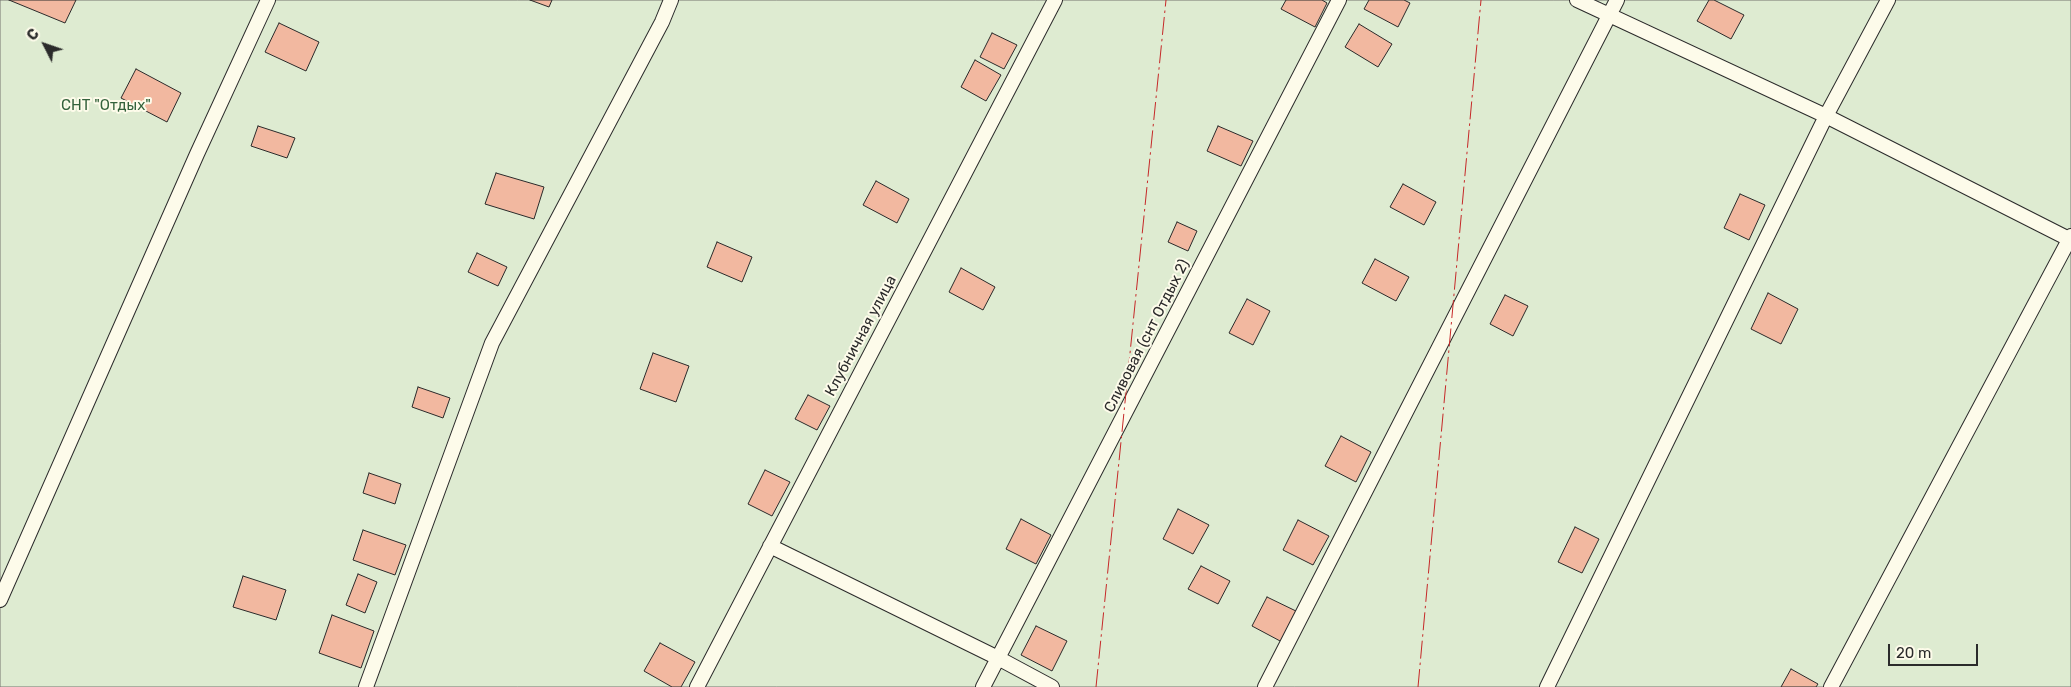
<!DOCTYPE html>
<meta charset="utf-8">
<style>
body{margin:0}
#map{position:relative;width:2071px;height:687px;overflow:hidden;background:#fdfbea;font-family:Rubik,sans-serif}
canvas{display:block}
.north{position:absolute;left:20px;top:20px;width:50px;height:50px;-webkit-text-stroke:4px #fdfbea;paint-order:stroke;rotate:311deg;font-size:14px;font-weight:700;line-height:20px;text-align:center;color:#2b2b2b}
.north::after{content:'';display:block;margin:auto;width:18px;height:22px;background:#2b2b2b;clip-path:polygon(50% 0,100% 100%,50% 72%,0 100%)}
.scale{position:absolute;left:1888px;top:644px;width:90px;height:22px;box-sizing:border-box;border:2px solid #2b2b2b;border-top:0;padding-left:6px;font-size:15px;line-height:18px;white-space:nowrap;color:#2b2b2b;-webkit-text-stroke:4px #fdfbea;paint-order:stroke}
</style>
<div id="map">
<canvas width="2071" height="687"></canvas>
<div class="north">С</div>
<div class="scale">20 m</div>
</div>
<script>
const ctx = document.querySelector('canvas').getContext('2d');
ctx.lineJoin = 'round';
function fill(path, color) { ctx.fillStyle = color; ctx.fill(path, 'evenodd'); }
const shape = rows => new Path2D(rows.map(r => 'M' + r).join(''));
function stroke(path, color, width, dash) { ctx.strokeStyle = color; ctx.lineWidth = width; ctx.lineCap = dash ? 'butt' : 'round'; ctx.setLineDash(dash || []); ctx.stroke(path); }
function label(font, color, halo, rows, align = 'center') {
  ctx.font = font + ' Rubik,sans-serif'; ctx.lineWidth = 4; ctx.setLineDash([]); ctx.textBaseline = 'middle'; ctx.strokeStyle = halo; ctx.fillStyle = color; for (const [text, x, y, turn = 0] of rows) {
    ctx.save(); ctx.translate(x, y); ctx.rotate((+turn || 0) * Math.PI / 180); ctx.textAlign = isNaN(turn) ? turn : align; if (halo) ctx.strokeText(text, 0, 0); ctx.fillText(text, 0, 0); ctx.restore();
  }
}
const green = shape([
 [0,0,2071,0,2071,687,0,687,0,0]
]);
fill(green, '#deebd1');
stroke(green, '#74746e', 1);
const building = shape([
 [9,0,76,0,65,23,9,0],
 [530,0,552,0,549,7,530,0],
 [1286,0,1322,0,1327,3,1315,27,1281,9,1286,0],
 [1369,0,1404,0,1410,3,1398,27,1364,9,1369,0],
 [1709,0,1714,0,1744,15,1731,39,1697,21,1709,0],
 [279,23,319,42,306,71,265,52,279,23],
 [1359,24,1392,44,1378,67,1345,47,1359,24],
 [992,33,1017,45,1004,69,980,57,992,33],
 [975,60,1001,75,986,101,961,87,975,60],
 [136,69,181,93,167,122,121,98,136,69],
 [258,126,295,138,287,158,251,146,258,126],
 [1218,126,1253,141,1241,166,1207,151,1218,126],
 [496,173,544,187,534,219,485,204,496,173],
 [876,181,909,199,897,223,863,205,876,181],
 [1403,184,1436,202,1424,225,1390,207,1403,184],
 [1740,194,1765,205,1749,240,1724,228,1740,194],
 [1177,222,1197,231,1188,251,1168,242,1177,222],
 [717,242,752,257,742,282,707,267,717,242],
 [477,253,507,267,498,286,468,272,477,253],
 [1375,259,1409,277,1396,301,1362,283,1375,259],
 [961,268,995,287,983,310,949,292,961,268],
 [1768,293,1798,309,1781,344,1751,329,1768,293],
 [1505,295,1528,306,1513,336,1490,324,1505,295],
 [1247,299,1270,311,1253,345,1229,333,1247,299],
 [653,353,689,366,676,402,640,389,653,353],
 [418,387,450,398,443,418,412,407,418,387],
 [808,395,830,406,817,430,795,419,808,395],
 [1341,436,1371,452,1356,482,1325,466,1341,436],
 [765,470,790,482,772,516,748,504,765,470],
 [369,473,401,484,395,504,363,493,369,473],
 [1178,509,1209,525,1193,554,1163,539,1178,509],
 [1021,519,1051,535,1036,564,1006,549,1021,519],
 [1298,520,1329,536,1313,565,1283,550,1298,520],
 [1575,527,1599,539,1582,573,1558,562,1575,527],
 [363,530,406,545,395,575,353,560,363,530],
 [1201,566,1230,581,1218,604,1188,589,1201,566],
 [358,574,377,582,365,613,346,605,358,574],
 [243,576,286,590,276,620,233,607,243,576],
 [1267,597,1298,612,1282,642,1252,626,1267,597],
 [332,615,374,631,361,668,319,653,332,615],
 [1036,626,1067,641,1052,671,1021,655,1036,626],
 [660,643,695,662,681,687,672,687,644,671,660,643],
 [1791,669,1818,684,1816,687,1781,687,1791,669]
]);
fill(building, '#f2b8a0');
stroke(building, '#2b2b2b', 1);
const service = shape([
 [1577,0,1826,116,2071,240],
 [770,546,998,658,1052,687],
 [0,600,197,154,268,0],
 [366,687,492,343,662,22,671,0],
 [697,687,1055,0],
 [983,687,1339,0],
 [1265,687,1617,0],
 [1547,687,1826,116,1888,0],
 [1831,687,2071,236]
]);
stroke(service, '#2b2b2b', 16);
stroke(service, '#fdfbea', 14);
stroke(shape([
 [1096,687,1166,0],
 [1418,687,1481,0]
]), '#c62828', 1, [18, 4, 2.5, 4]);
label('15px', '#34623c', '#fdfbea', [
 ["СНТ \"Отдых\"",106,106]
]);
label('15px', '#2b2b2b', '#fdfbea', [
 ["Клубничная улица",861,336,-62],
 ["Сливовая (снт Отдых 2)",1147,336,-63]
]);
</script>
